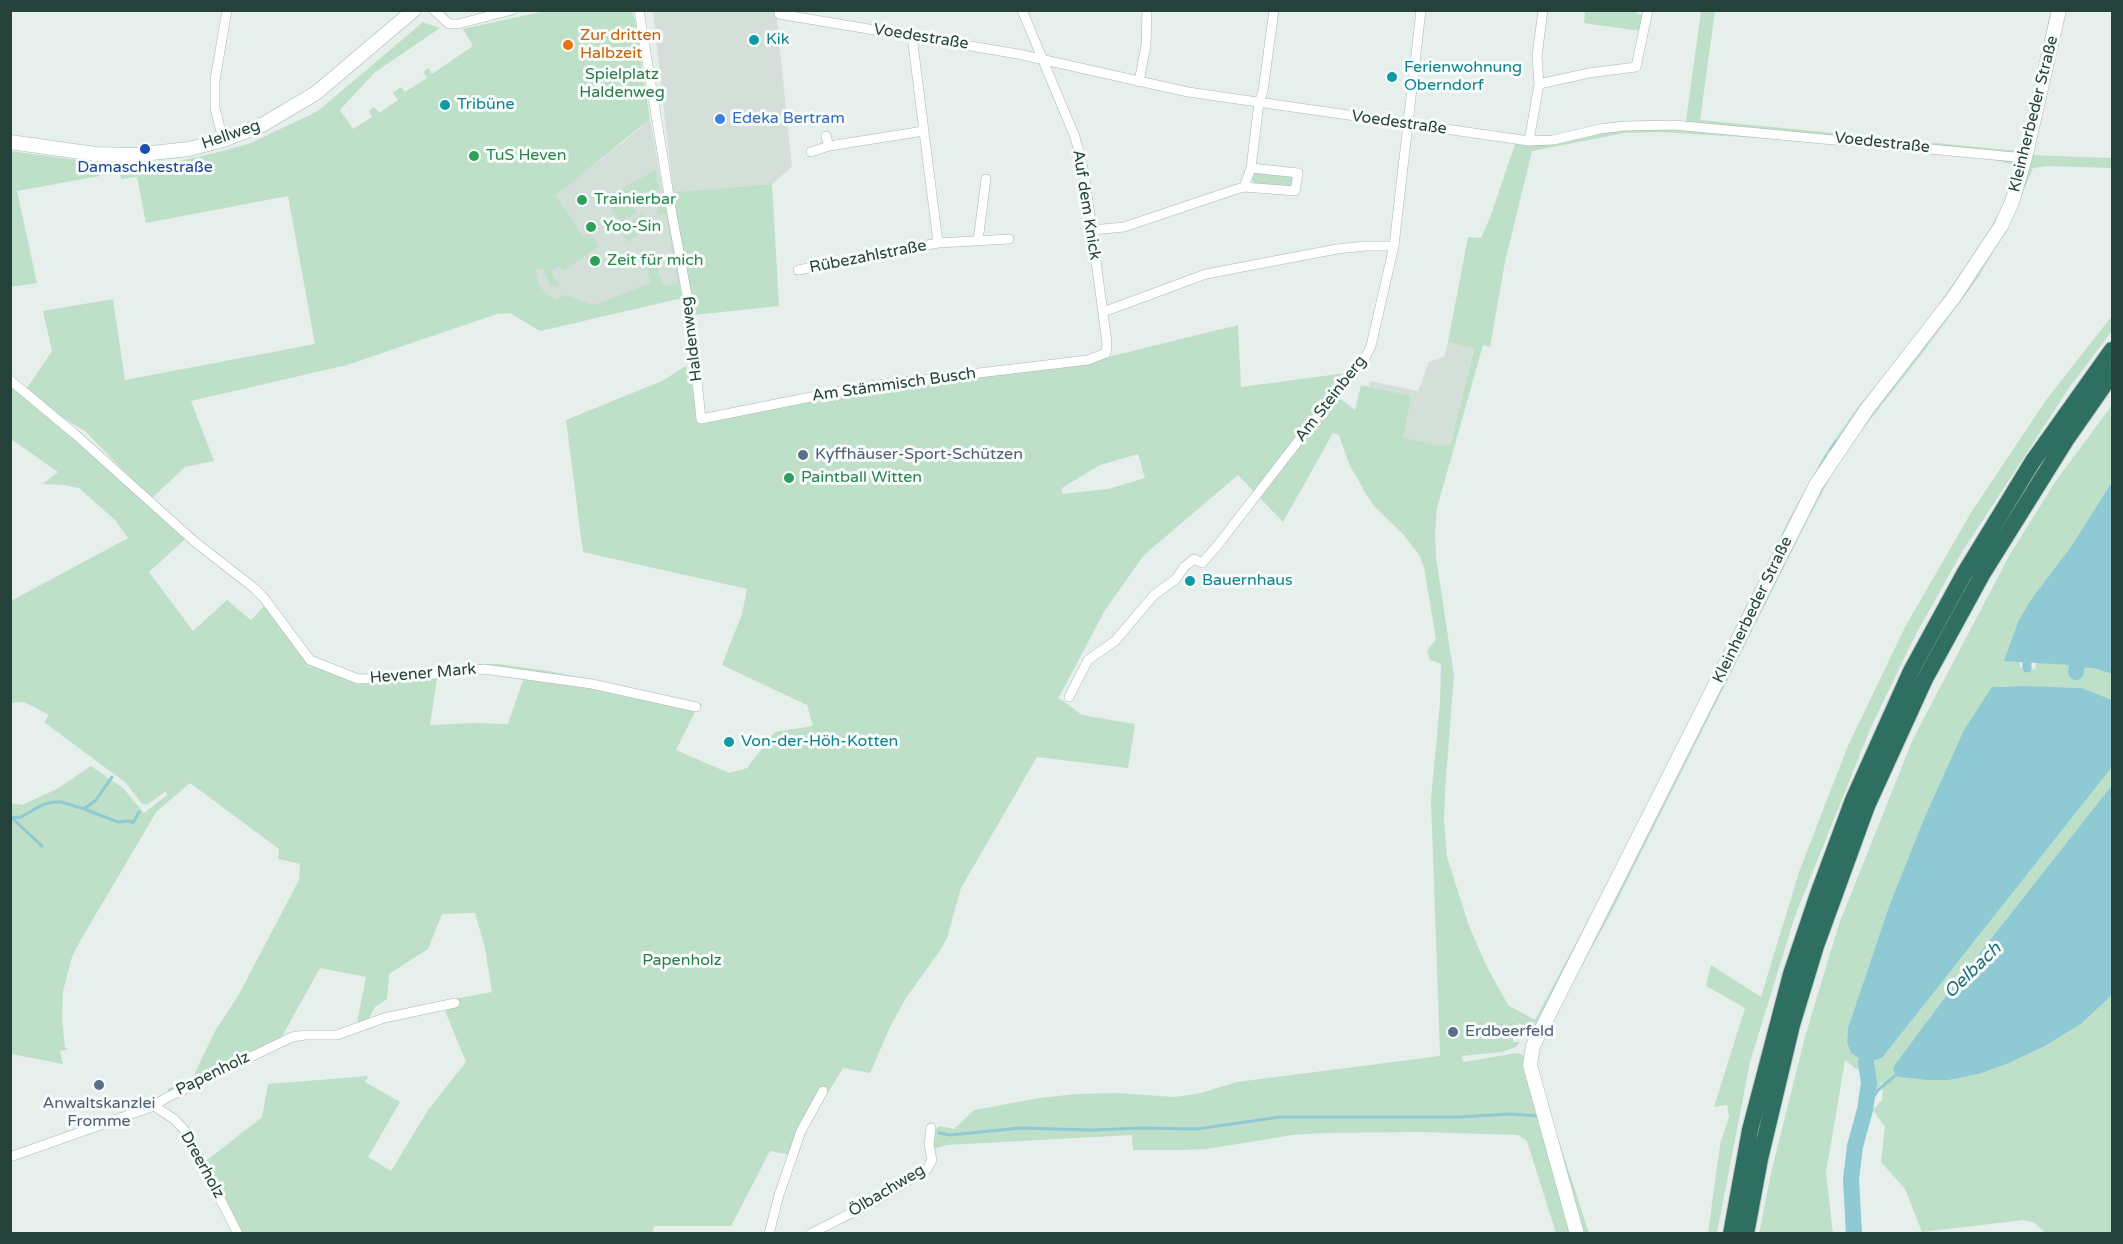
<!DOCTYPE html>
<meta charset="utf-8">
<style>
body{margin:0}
#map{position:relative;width:2123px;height:1244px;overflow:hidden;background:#e6efeb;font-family:"Varela Round",sans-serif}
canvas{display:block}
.frame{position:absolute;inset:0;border:12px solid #24423a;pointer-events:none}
</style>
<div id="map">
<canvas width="2123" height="1244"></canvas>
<div class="frame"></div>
</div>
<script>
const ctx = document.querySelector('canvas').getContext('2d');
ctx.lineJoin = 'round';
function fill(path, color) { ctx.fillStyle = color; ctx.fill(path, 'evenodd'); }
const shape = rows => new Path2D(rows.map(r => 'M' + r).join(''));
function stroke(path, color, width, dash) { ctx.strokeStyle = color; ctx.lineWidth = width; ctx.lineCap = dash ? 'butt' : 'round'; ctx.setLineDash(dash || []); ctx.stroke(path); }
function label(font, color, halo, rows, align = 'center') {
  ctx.font = font + ' "Varela Round",sans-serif'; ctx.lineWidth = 6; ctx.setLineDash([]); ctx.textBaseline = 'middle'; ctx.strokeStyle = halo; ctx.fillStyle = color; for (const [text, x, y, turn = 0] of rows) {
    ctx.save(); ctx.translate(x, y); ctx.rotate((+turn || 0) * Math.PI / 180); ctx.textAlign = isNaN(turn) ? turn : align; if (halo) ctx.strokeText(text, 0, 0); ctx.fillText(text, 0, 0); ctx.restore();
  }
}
fill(shape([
 [653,11,776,11,792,167,772,184,673,192],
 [650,119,682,298,540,331,486,248,627,139],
 [1448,342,1474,347,1449,450,1403,437,1412,397,1369,386,1370,381,1418,391,1429,362,1444,357]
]), '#d4dfda');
fill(shape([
 [545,11,632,11,635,20,650,119,555,196,584,237,590,233,599,246,563,271,559,266,551,272,559,285,557,286,550,285,543,269,535,269,539,285,546,294,556,300,564,295,594,305,651,283,645,263,654,258,663,286,678,284,666,214,657,215,657,210,665,202,682,298,540,331,510,313,497,314,347,365,191,401,214,461,185,467,151,499,85,431,60,416,27,388,52,351,43,311,113,299,125,380,315,344,288,196,146,223,137,177,121,179,120,165,179,161,215,153,251,143,318,111,423,22,440,28,374,73,340,110,353,129,372,117,369,111,374,107,379,113,398,100,393,93,401,87,405,92,427,78,423,72,428,68,432,74,473,46,463,29],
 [1585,11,1637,11,1637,14,1644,15,1640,31,1584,23],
 [1701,11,1715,11,1700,120,2008,150,2019,150,2051,11,2063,11,2031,155,2112,158,2112,168,2047,166,2033,168,2010,223,1977,279,1924,351,1859,434,1831,476,1807,521,1613,909,1548,1028,1525,1026,1519,1023,1516,1026,1520,1031,1513,1033,1513,1042,1520,1042,1516,1047,1502,1052,1462,1056,1463,1062,1518,1053,1523,1055,1543,1128,1557,1135,1589,1233,1556,1233,1527,1141,1518,1135,1420,1132,1323,1133,1293,1135,1207,1149,1183,1150,1133,1150,1132,1135,947,1145,934,1149,932,1139,935,1129,940,1126,954,1129,974,1110,1040,1098,1076,1094,1117,1093,1174,1097,1197,1094,1237,1082,1440,1056,1431,799,1440,703,1441,664,1430,660,1427,651,1436,639,1424,567,1419,555,1403,534,1375,507,1366,494,1349,464,1339,435,1333,433,1283,522,1238,475,1144,555,1105,610,1058,699,1062,700,1082,715,1135,724,1128,768,1037,757,961,888,947,938,939,952,906,998,891,1025,870,1073,843,1068,806,1130,797,1156,770,1151,731,1226,654,1226,652,1234,243,1233,206,1161,262,1117,268,1084,368,1076,365,1082,400,1102,368,1157,391,1171,428,1110,466,1062,445,1011,448,1010,454,999,492,992,485,948,475,913,442,914,428,949,389,974,387,999,375,1007,368,1020,357,1023,366,977,320,968,280,1040,168,1094,168,1089,193,1077,215,1031,238,996,299,880,300,864,278,859,279,849,190,783,157,811,80,941,72,957,63,991,62,1020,65,1048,69,1049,60,1051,63,1064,11,1054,11,803,22,805,57,789,91,766,124,789,144,813,167,795,166,791,148,804,142,804,126,783,44,722,49,715,24,702,11,703,11,601,128,538,115,520,79,488,64,485,43,484,58,472,11,439,10,384,55,422,185,539,149,572,193,631,227,600,251,620,265,605,251,589,315,660,308,668,313,666,358,683,409,674,410,672,466,664,498,664,549,671,694,702,702,704,695,712,676,750,729,773,747,768,775,732,813,726,807,705,722,665,742,614,747,589,583,552,566,420,662,381,686,366,702,421,897,384,1092,361,1238,325,1241,387,1346,373,1332,392,1355,410,1361,385,1412,396,1403,437,1434,445,1450,445,1474,348,1448,342,1468,237,1481,238,1491,215,1515,144,1540,145,1603,133,1645,128,1685,128],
 [1662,132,1836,143,1972,157,2000,161,2016,166,2004,202,1986,237,1911,344,1857,408,1825,454,1790,517,1630,841,1535,1020,1508,1005,1487,967,1469,926,1447,857,1444,821,1445,790,1454,676,1436,557,1435,532,1437,508,1483,345,1490,347,1505,262,1532,151,1624,133],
 [1138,454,1145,478,1108,489,1062,494,1062,488,1100,465],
 [507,670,506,677,523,680,508,724,475,723,430,725,438,672],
 [10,151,100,163,100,176,17,191,37,283,11,287],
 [655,170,659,190,642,204,640,202,650,193,648,190,643,193,644,196,633,206,637,212,621,222,604,199],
 [1256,172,1291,176,1294,182,1291,187,1255,185,1252,178],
 [772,184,779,306,694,315,673,192],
 [644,212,645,230,628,242,619,229],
 [2112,316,2112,331,2069,388,1962,552,1916,634,1871,727,1795,916,1750,1062,1717,1233,1708,1233,1720,1145,1729,1116,1727,1105,1714,1107,1745,1008,1706,986,1711,965,1761,997,1799,872,1847,748,1905,627,1972,511,2046,400],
 [2112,405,2112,482,2070,548,2032,598,2005,660,2020,661,2020,667,2035,669,2036,662,2069,665,2069,671,2084,673,2085,667,2097,669,2112,674,2112,700,2082,688,2001,686,1888,909,1848,1028,1847,1043,1851,1053,1866,1063,1882,1058,2112,767,2112,785,1949,992,1896,1063,1899,1077,1949,1080,1979,1074,2009,1063,2045,1046,2081,1024,2112,995,2112,1233,2045,1233,2035,1223,2024,1220,1922,1232,1905,1189,1881,1162,1885,1127,1873,1110,1882,1100,1883,1082,1871,1094,1873,1074,1856,1069,1845,1060,1826,1173,1833,1233,1759,1234,1771,1173,1805,1037,1839,924,1913,739,2009,556,2055,482]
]), '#bfe0c8');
fill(shape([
 [2112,482,2112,674,2097,669,2069,665,2004,661,2018,622,2032,598,2070,548],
 [2023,686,2082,688,2112,700,2112,767,1882,1058,1866,1063,1851,1053,1847,1043,1848,1028,1888,909,1924,819,1964,730,1992,687],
 [2112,785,2112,995,2081,1024,2045,1046,2009,1063,1979,1074,1949,1080,1928,1080,1899,1077,1896,1075,1893,1070,1896,1063,1949,992]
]), '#8ec9d4');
stroke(shape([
 [1831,449,1837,441],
 [1820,467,1827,456],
 [84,809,96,800,112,777],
 [10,818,21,817,42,805,53,802,61,802,84,809,118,822,130,821,133,823,139,812],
 [13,819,42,846],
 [1865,1110,1878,1090,1896,1075],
 [939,1133,951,1135,1020,1128,1093,1130,1140,1128,1197,1129,1280,1117,1458,1117,1510,1114,1538,1116]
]), '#8ec9d4', 3);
stroke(shape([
 [2027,661,2027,668]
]), '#8ec9d4', 9);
stroke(shape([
 [2076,672,2077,666],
 [1854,1234,1851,1179,1855,1146,1865,1110,1869,1083,1866,1063]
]), '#8ec9d4', 16);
const street = shape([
 [434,10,449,24,458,24,512,10],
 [639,10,672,214,689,306,701,419,861,387,1088,360,1106,353,1107,343,1084,172,1075,137,1022,10],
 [1543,10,1537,56,1539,84,1589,73,1636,67,1648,10],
 [779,14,1018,54,1188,92,1529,141,1553,140,1600,129,1625,126,1674,125,2025,158],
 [1139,82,1146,45,1147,10],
 [223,140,215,108,215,80,227,10],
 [1529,141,1539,84],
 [829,146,924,131],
 [811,152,829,146,826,136],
 [1244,187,1251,168,1259,103,1263,91,1274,10],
 [1092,230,1124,227,1237,189,1244,187,1295,191,1298,173,1251,168],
 [978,241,986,179],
 [938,243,1009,239],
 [798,270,938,243,912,36],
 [1103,312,1206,274,1337,249,1366,246,1394,246],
 [10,380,76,435,195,542,254,588,264,598,310,660,358,679,395,678,484,669,592,684,696,707],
 [1069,697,1088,660,1115,641,1154,595,1176,579,1184,567,1194,559,1202,563,1217,546,1353,370,1363,362,1371,346,1394,246,1421,10],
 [154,1106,174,1119,187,1133,238,1234],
 [10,1157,154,1106,166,1098,292,1037,305,1035,337,1035,384,1018,455,1003],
 [769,1234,779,1195,801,1131,823,1091],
 [810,1234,875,1201,927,1169,932,1160,929,1145,931,1128]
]);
const secondary = shape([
 [10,142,95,154,133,155,189,149,223,140,262,125,316,93,414,10],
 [1577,1234,1530,1065,1533,1046,1816,485,1867,409,1954,297,2001,226,2012,202,2025,158,2059,10]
]);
const highway = shape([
 [1731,1234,1750,1130,1791,974,1818,894,1853,800,1911,671,1964,574,2033,461,2112,350],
 [1746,1234,1760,1159,1792,1025,1816,946,1867,806,1925,679,1983,573,2066,440,2112,374]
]);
stroke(street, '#a8b8b2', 10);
stroke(secondary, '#a4bbb3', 15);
stroke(highway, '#c2cac8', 18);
stroke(street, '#fff', 9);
stroke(secondary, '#fff', 14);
stroke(highway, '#2f6f62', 16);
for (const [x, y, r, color] of [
 [754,40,6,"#0f9aa8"],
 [568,45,6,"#e8710a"],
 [1392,77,6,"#0f9aa8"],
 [445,105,6,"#0f9aa8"],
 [720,119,6,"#3f7fe0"],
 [145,149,6,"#1a4fb4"],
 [474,156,6,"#2e9e5b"],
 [582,200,6,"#2e9e5b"],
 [591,227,6,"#2e9e5b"],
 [595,261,6,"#2e9e5b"],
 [803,455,6,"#5c6f8a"],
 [789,478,6,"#2e9e5b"],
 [1190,581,6,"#0f9aa8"],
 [729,742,6,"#0f9aa8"],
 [1453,1032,6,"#5c6f8a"],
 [99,1085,6,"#5c6f8a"]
]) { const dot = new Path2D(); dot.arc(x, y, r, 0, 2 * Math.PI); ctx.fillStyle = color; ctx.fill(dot); stroke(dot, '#f7fbf9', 2); }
label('16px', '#c56008', '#f7fbf9', [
 ["Zur dritten",580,36],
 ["Halbzeit",580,54]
], 'left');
label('16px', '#24423a', '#f7fbf9', [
 ["Voedestraße",921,37,9],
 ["Kleinherbeder Straße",2034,114,-76],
 ["Voedestraße",1399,123,8],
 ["Hellweg",231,135,-19],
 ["Voedestraße",1882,143,6],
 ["Auf dem Knick",1086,205,81],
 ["Rübezahlstraße",868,257,-11],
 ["Haldenweg",692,339,-97],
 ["Am Stämmisch Busch",894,385,-8],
 ["Am Steinberg",1331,399,-52],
 ["Kleinherbeder Straße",1753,610,-64],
 ["Hevener Mark",423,674,-5],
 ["Papenholz",213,1074,-26],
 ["Dreerholz",202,1165,61],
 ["Ölbachweg",887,1191,-31]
]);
label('16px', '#0d838f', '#f7fbf9', [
 ["Kik",766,40],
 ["Ferienwohnung",1404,68],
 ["Oberndorf",1404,86],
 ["Tribüne",457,105],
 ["Bauernhaus",1202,581],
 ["Von-der-Höh-Kotten",741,742]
], 'left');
label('16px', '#2d7a4b', '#f7fbf9', [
 ["Spielplatz",622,75],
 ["Haldenweg",622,93],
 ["Papenholz",682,961]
]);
label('16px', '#366cbe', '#f7fbf9', [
 ["Edeka Bertram",732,119]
], 'left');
label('16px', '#27864d', '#f7fbf9', [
 ["TuS Heven",486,156],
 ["Trainierbar",594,200],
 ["Yoo-Sin",603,227],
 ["Zeit für mich",607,261],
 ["Paintball Witten",801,478]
], 'left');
label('16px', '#164399', '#f7fbf9', [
 ["Damaschkestraße",145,168]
]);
label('16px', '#4e5e75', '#f7fbf9', [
 ["Kyffhäuser-Sport-Schützen",815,455],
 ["Erdbeerfeld",1465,1032],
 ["Anwaltskanzlei",99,1104,"center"],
 ["Fromme",99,1122,"center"]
], 'left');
label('italic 18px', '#1c6f80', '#f7fbf9', [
 ["Oelbach",1973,971,-44]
]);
</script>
